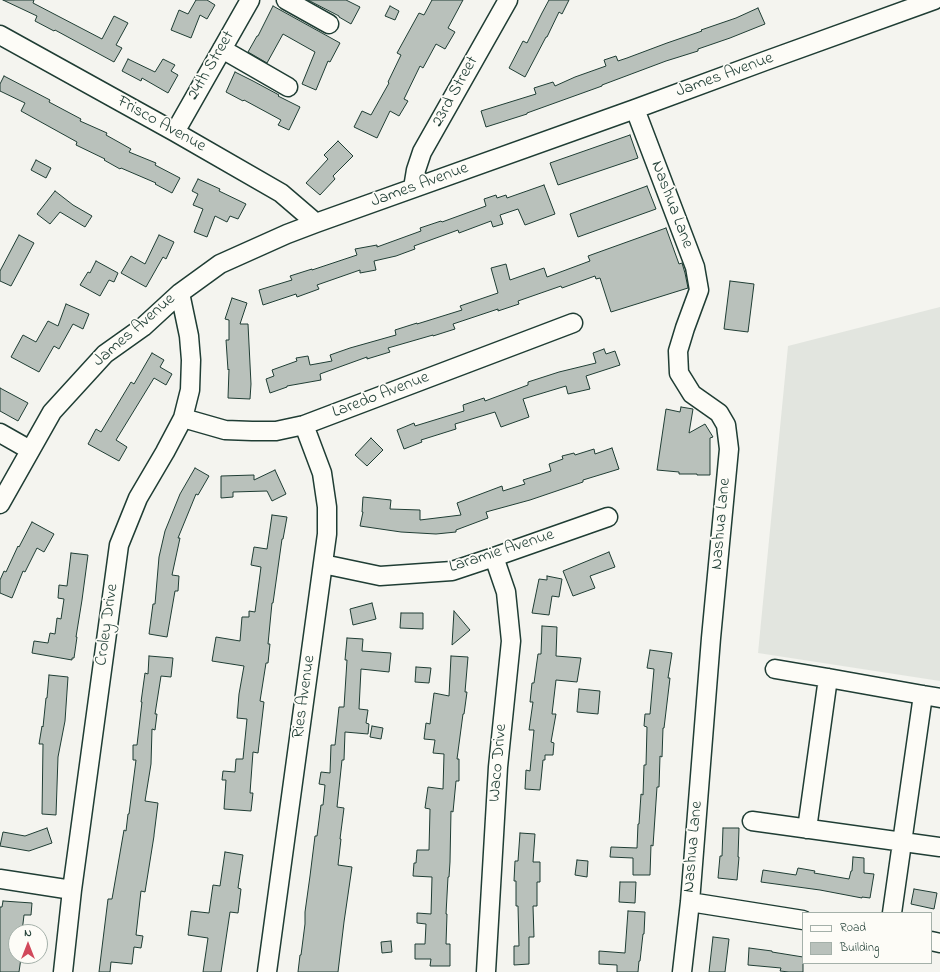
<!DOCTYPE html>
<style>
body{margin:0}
#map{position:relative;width:940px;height:972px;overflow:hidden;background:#f4f4ef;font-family:"Indie Flower",sans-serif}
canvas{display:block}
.legend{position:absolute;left:802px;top:912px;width:130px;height:52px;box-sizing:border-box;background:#fdfcf7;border:1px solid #a4b0a9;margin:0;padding:5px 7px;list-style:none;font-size:12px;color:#1f3d34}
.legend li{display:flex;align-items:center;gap:8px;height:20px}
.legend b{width:20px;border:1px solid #a4b0a9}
.north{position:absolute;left:8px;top:924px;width:40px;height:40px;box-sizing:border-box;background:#fdfcf7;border:1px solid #a4b0a9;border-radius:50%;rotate:0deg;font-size:11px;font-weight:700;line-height:16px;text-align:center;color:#1f3d34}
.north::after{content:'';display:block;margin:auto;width:14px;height:18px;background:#d1495b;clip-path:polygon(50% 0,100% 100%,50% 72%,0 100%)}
</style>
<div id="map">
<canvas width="940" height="972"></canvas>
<ul class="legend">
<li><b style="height:5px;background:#fdfcf7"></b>Road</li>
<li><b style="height:11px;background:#b9c1bb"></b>Building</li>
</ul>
<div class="north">N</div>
</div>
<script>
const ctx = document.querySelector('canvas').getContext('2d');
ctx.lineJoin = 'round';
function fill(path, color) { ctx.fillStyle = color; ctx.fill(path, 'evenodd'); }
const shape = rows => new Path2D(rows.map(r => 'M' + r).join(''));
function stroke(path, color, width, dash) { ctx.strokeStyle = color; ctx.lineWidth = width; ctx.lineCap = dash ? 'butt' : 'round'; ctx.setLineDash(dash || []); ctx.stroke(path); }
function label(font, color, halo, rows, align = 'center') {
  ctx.font = font + ' "Indie Flower",sans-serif'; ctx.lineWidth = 3.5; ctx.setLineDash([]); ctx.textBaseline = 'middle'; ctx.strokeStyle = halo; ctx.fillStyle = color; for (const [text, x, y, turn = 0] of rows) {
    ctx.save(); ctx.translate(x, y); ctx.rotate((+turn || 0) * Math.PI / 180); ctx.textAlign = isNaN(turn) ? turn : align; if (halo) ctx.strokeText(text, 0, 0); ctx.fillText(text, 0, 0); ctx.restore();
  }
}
fill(shape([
 [940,307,940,681,758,653,788,346]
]), '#e2e5df');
const building = shape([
 [3,0,34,0,33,3,102,39,114,16,128,23,116,45,122,48,114,62,55,30,54,31,35,21,37,16,3,0],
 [196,0,207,0,215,5,207,19,200,15,191,38,171,30,179,10,188,14,196,0],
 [308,0,346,0,360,7,351,24,339,17,339,16,308,0],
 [432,0,463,0,448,28,455,32,445,49,436,44,423,68,420,66,404,99,408,101,399,116,390,111,377,138,354,127,362,111,371,115,389,83,388,82,401,55,397,53,419,13,424,15,432,0],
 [549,0,569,0,562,14,559,12,547,37,546,37,525,77,509,68,523,41,527,43,542,13,549,0],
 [273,6,340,43,330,62,328,61,316,90,302,84,315,52,283,34,267,63,248,52,257,36,258,36,273,6],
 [390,6,399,11,395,20,385,16,390,6],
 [758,8,765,24,730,38,698,49,698,51,666,61,602,85,602,86,527,113,527,114,486,127,481,111,536,94,534,88,553,82,555,86,575,77,606,66,604,60,616,56,618,61,627,58,667,43,702,31,701,30,736,18,758,8],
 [128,59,155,72,163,59,175,65,171,71,178,75,168,93,142,78,141,81,122,71,128,59],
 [235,72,253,81,279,95,278,96,300,107,289,130,278,125,281,120,244,100,243,101,226,92,235,72],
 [4,76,50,100,49,102,81,119,80,121,107,133,106,135,131,149,129,152,156,163,155,165,180,178,172,193,155,184,156,183,121,168,120,169,104,160,105,159,76,145,77,142,21,111,25,103,0,91,0,84,4,76],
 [630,135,638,158,558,185,550,163,630,135],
 [338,141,353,156,333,176,335,179,320,195,306,183,328,159,324,155,338,141],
 [36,160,51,168,46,178,31,170,36,160],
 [198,179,220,189,219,191,246,204,238,219,230,216,227,222,215,216,207,237,194,232,203,209,193,205,198,194,192,191,198,179],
 [544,185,555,214,525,225,518,209,500,215,503,224,493,227,491,221,459,233,458,230,414,246,415,249,396,256,374,261,376,270,360,273,360,270,317,285,319,289,297,297,296,294,263,305,259,290,292,280,290,276,312,269,312,270,357,255,355,249,377,245,377,247,421,231,420,228,441,221,442,222,486,206,484,199,496,195,497,198,506,195,507,198,544,185],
 [647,186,656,209,578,237,570,214,647,186],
 [55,191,73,205,92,216,85,227,60,212,50,224,37,214,55,191],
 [666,228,679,264,682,263,685,273,688,288,611,312,600,278,596,279,595,276,562,288,561,286,518,301,519,304,498,311,498,309,453,324,455,329,433,336,433,335,388,348,390,352,367,359,367,357,320,374,321,380,287,386,287,387,270,393,266,379,274,376,272,370,297,361,296,358,308,356,310,365,332,361,330,355,350,348,396,335,395,330,417,323,417,324,462,310,460,306,498,293,491,268,506,264,510,280,544,268,547,277,590,261,588,256,666,228],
 [19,235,34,243,11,286,0,281,0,271,19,235],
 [159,235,174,242,166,259,163,257,146,287,121,273,131,256,145,264,159,235],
 [96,261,118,273,114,282,109,280,100,296,80,285,88,272,90,273,96,261],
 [730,281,754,284,748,332,724,329,730,281],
 [232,298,247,303,240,324,248,324,251,384,250,399,228,398,229,369,228,370,226,340,229,340,229,320,225,319,232,298],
 [66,304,89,314,83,329,73,324,59,349,54,346,39,372,11,357,23,335,36,342,48,321,58,326,66,304],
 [604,349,606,354,615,351,620,365,586,376,590,389,568,394,566,386,523,399,529,417,501,427,495,412,455,424,456,429,421,440,422,442,404,449,397,430,414,423,415,426,464,411,463,405,484,398,485,401,528,385,528,382,559,372,596,363,593,353,604,349],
 [152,353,164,360,160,367,172,374,166,385,154,378,116,440,127,447,119,461,88,444,96,429,101,432,131,382,134,384,152,353],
 [0,388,28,403,18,421,0,411,0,388],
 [681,407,693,409,689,433,705,424,713,437,710,438,710,475,697,475,697,474,679,474,679,472,657,470,666,409,680,412,681,407],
 [371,438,383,450,367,466,355,455,371,438],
 [612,448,619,469,583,480,583,482,530,500,486,512,488,518,456,530,456,532,436,534,401,532,360,526,363,512,362,512,363,497,391,500,390,509,420,510,420,520,461,515,457,503,502,486,503,491,525,484,523,480,551,471,549,464,563,459,562,456,574,453,575,455,594,449,595,454,612,448],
 [195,468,209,476,198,495,196,494,178,538,180,538,172,575,179,576,178,591,175,591,167,637,149,634,153,604,155,604,159,557,165,531,180,494,195,468],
 [275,470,286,494,272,501,267,491,233,492,233,497,221,498,221,476,254,475,254,480,275,470],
 [272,515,287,517,283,539,282,539,273,603,272,603,268,644,270,644,268,663,266,663,260,701,264,702,258,753,253,752,250,793,253,793,251,811,224,809,226,780,222,780,223,771,235,772,236,759,243,759,247,719,237,718,239,694,244,666,212,661,216,637,240,641,242,617,249,617,249,611,255,612,261,567,251,565,254,547,267,549,272,515],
 [32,522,54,534,44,552,37,548,25,572,23,571,12,598,0,593,0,580,4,571,6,572,18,546,19,547,32,522],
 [609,552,615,567,590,576,595,588,573,596,563,571,609,552],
 [71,553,88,555,82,600,76,637,77,637,74,658,72,658,72,660,32,653,34,641,48,643,50,633,55,634,57,618,61,619,64,599,58,598,59,585,67,586,71,553],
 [547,576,562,579,559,597,552,596,549,615,532,613,539,579,547,580,547,576],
 [372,603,376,619,353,625,350,609,372,603],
 [454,611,470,630,452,645,454,611],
 [401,613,423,613,423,629,400,628,401,613],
 [542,626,557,627,556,656,581,658,577,682,556,680,552,714,556,714,551,742,554,743,553,755,545,755,545,760,543,760,540,790,525,789,526,770,530,771,534,730,529,730,533,702,530,702,532,683,534,683,538,654,541,654,542,626],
 [347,638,363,639,362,651,391,653,389,672,361,669,359,709,368,710,366,723,369,724,368,734,345,732,344,760,342,760,337,807,344,808,340,839,341,839,338,865,352,867,344,922,338,972,298,972,300,955,301,955,305,924,305,912,310,876,315,836,317,836,321,805,323,805,325,785,319,784,321,772,330,773,331,745,335,745,339,707,344,707,347,660,345,660,347,638],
 [650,650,672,653,668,678,670,678,664,728,663,728,662,757,660,756,659,787,657,787,653,846,651,845,650,875,633,875,633,858,610,857,611,847,637,848,638,824,639,824,641,794,643,795,644,765,646,765,647,727,644,726,645,714,650,714,654,669,647,668,650,650],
 [149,656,173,658,171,677,161,676,155,714,157,714,155,730,152,729,151,764,145,801,158,803,154,835,154,836,145,892,141,891,136,935,143,936,141,948,134,947,132,964,111,962,110,972,99,972,108,899,112,899,124,830,126,831,128,814,129,814,136,760,133,760,133,745,137,745,142,702,141,702,145,673,148,674,149,656],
 [451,656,468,657,465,692,467,692,464,714,463,714,457,759,459,759,459,781,456,781,453,812,451,811,450,862,449,877,448,877,446,914,447,914,446,944,450,944,450,966,430,966,431,959,415,959,415,944,425,944,426,924,417,923,417,913,431,914,432,877,413,876,414,863,416,863,417,850,429,850,430,809,425,808,428,787,443,789,444,754,433,753,435,740,424,739,426,723,430,724,434,693,449,696,451,656],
 [416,667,431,668,429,683,415,682,416,667],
 [49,675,68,677,65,721,58,757,56,815,42,814,43,744,39,744,42,726,43,727,46,698,47,698,49,675],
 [579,689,600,691,598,714,577,712,579,689],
 [372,726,383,728,381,739,370,737,372,726],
 [47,828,52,843,29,851,0,846,3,832,25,836,47,828],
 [723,828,739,828,738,857,739,857,737,880,718,878,720,856,722,856,723,828],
 [520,833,535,834,533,862,540,862,540,882,537,882,537,906,533,906,534,937,529,937,529,964,514,965,514,946,519,946,518,906,516,906,516,881,514,881,515,861,518,861,520,833],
 [225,852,243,855,238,888,241,889,238,913,230,912,221,972,203,972,208,938,188,935,191,911,209,913,213,885,220,886,225,852],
 [853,857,864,858,864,873,874,874,870,898,862,897,862,898,820,890,761,882,763,870,796,875,798,868,815,871,814,873,849,879,851,871,852,871,853,857],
 [577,860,588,861,587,877,575,875,577,860],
 [620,882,636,882,635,903,619,902,620,882],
 [914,889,937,893,934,909,911,904,914,889],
 [3,901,32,903,31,915,24,915,22,932,16,932,16,957,21,958,19,972,0,972,0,907,2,907,3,901],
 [628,911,645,912,644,934,643,934,640,961,639,961,638,972,617,972,617,965,599,964,599,951,625,953,628,911],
 [713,937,729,939,725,972,709,972,713,937],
 [391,941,392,952,382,953,381,942,391,941],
 [749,948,772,951,772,952,803,957,803,972,789,972,780,971,781,968,748,965,749,948]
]);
fill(building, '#b9c1bb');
stroke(building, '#1f3d34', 1);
const minor = shape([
 [286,0,329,24],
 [0,35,175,132,281,193,316,223],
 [222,49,288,87],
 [635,109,695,267,699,290,685,328,678,351,679,373,692,394,719,413,726,425,729,449,711,638,690,902,682,972],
 [175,132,250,0],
 [413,188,416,170,422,152,508,0],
 [183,418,225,430,252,431,276,431,304,425,573,323],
 [0,433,30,450],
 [0,504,52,412,105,354,143,327,180,293,220,264,287,234,316,223,635,109,765,61,934,0],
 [323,564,380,576,452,571,494,557,608,517],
 [775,669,828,678,923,695],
 [752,821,940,847],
 [807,829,828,678],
 [0,879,72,890],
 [690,902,803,920],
 [892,913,923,695,940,698],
 [931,941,940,943],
 [63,972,72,890,119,545,138,498,165,452,183,418,190,390,191,360,189,336,180,293],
 [267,972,327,534,327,507,322,473,304,425],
 [486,972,498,767,511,641,506,592,494,557]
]);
stroke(minor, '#1f3d34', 21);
stroke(minor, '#fdfcf7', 18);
label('17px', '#1f3d34', '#fdfcf7', [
 ["24th Street",212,66,-60],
 ["James Avenue",725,76,-20],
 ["23rd Street",456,92,-61],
 ["Frisco Avenue",161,125,29],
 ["James Avenue",420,186,-20],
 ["Nashua Lane",671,205,69],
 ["James Avenue",135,331,-41],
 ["Laredo Avenue",381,396,-21],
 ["Nashua Lane",722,524,-85],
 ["Laramie Avenue",502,552,-18],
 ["Croley Drive",108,625,-82],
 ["Ries Avenue",305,697,-82],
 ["Waco Drive",499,763,-85],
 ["Nashua Lane",694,847,-85]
]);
</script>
